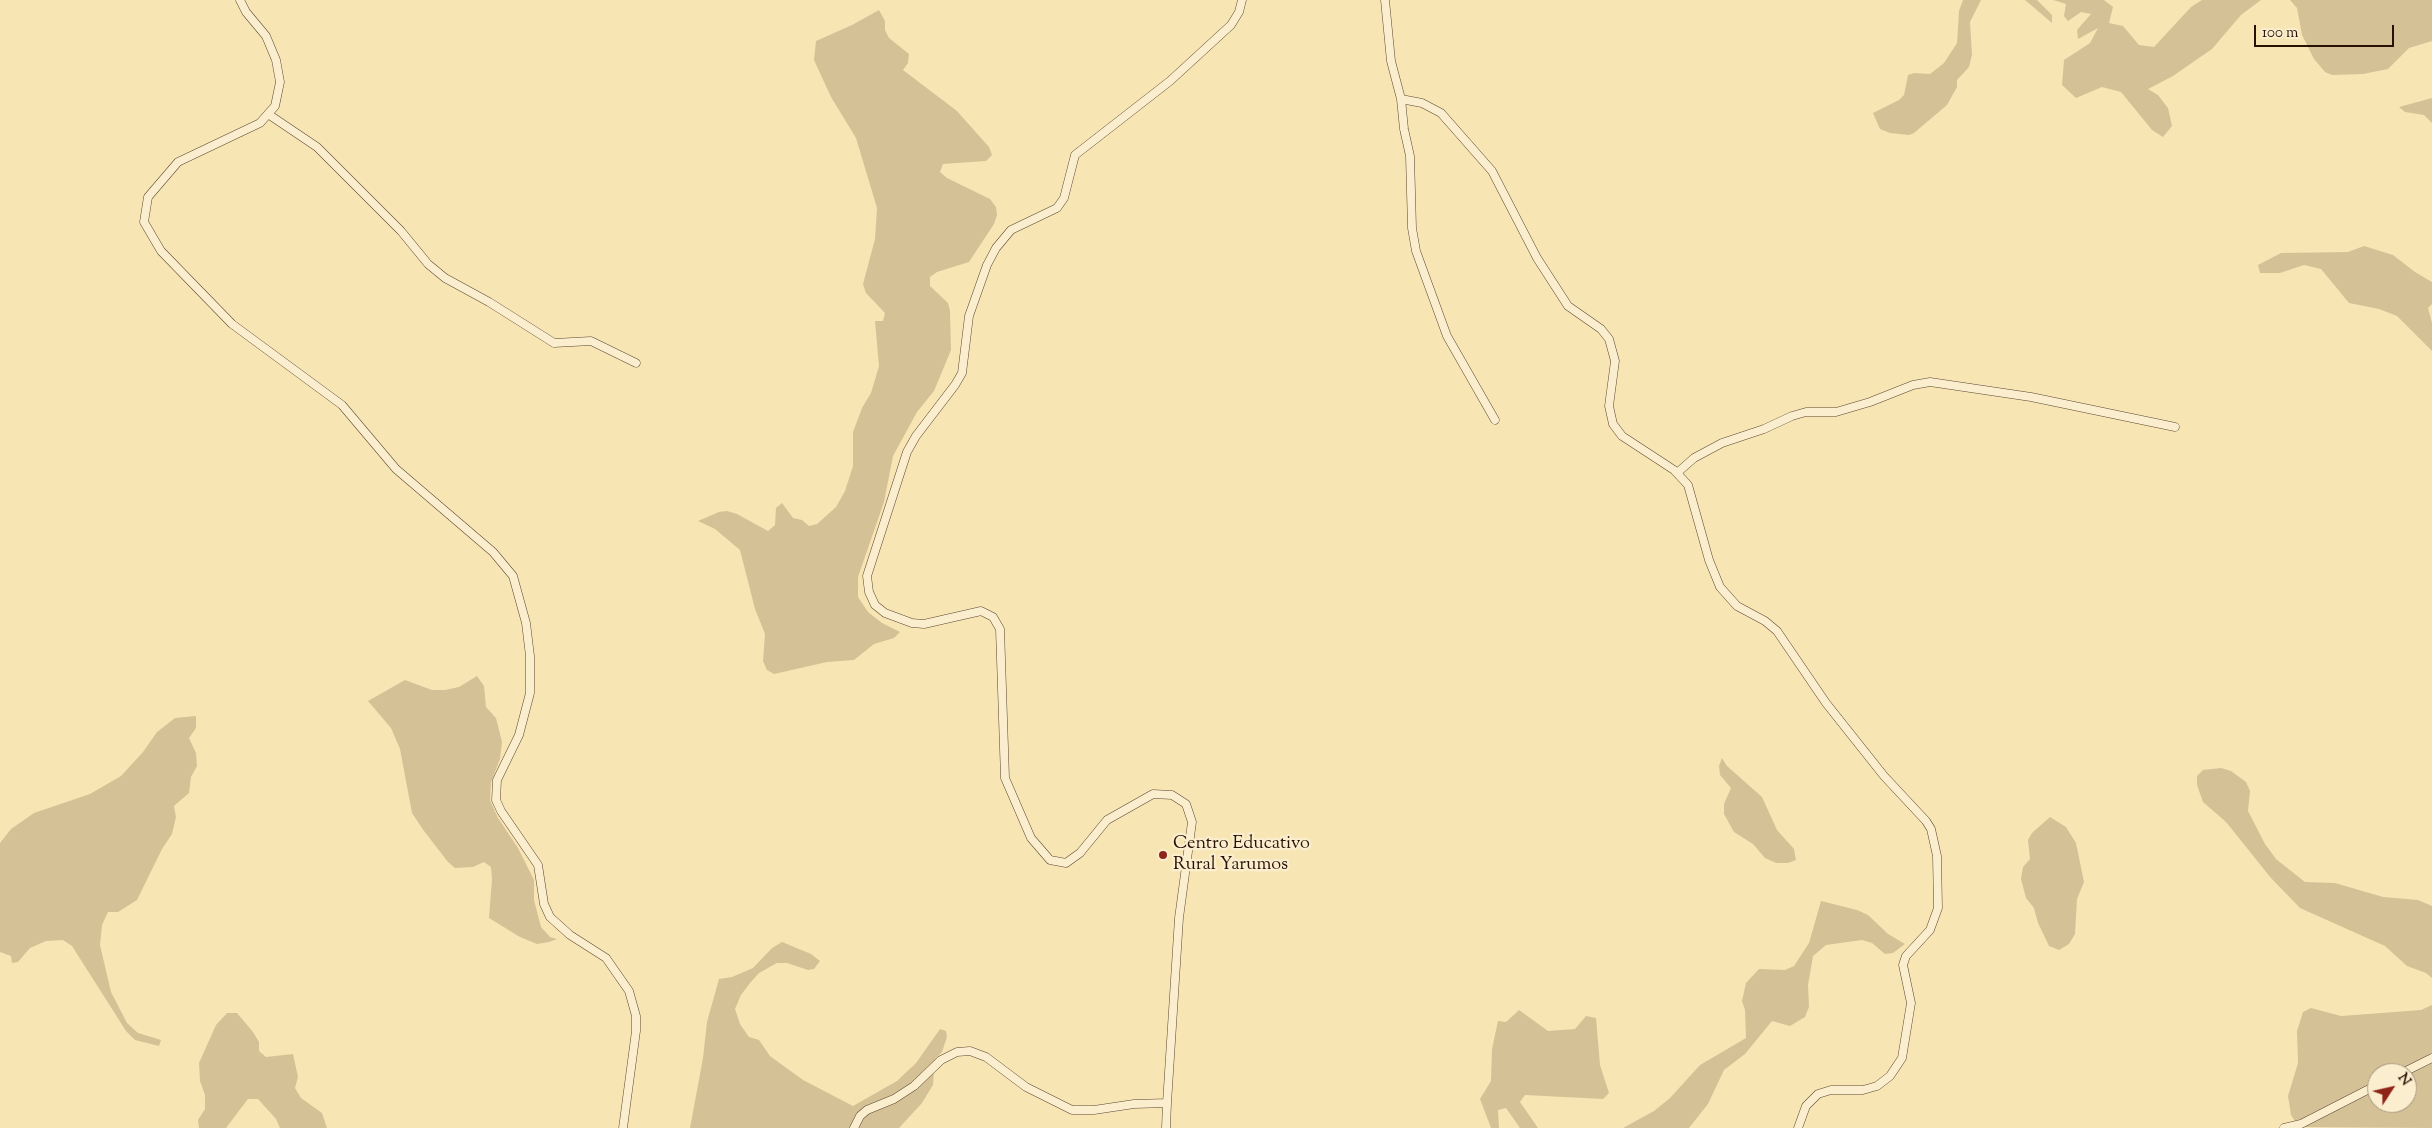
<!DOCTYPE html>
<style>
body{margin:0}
#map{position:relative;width:2432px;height:1128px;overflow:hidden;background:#f8e5b4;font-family:"Sorts Mill Goudy",serif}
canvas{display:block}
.north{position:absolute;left:2367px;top:1063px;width:50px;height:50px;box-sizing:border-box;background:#faeece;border:1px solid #a6967d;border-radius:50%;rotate:55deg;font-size:14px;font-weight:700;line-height:20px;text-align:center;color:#281104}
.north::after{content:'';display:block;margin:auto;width:18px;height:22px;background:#8f2418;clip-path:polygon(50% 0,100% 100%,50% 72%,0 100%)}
.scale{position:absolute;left:2254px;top:25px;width:140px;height:22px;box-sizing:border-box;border:2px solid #281104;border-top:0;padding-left:6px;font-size:15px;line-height:18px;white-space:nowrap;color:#281104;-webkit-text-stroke:4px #faeece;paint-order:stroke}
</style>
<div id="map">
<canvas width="2432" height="1128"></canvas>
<div class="north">N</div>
<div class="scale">100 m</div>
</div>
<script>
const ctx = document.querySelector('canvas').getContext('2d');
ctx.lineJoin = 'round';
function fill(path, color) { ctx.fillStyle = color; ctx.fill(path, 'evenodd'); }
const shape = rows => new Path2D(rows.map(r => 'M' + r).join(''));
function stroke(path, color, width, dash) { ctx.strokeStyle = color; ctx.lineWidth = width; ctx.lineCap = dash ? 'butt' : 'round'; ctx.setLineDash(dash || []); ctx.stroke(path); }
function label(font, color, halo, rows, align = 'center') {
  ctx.font = font + ' "Sorts Mill Goudy",serif'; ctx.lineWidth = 4.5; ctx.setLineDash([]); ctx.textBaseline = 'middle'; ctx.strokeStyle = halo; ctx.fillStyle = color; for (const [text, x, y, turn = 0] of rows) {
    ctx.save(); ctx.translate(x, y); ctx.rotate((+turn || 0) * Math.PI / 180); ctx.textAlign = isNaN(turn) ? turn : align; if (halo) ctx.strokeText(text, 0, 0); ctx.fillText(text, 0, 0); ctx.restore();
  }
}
fill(shape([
 [1963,0,1981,0,1970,22,1972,55,1969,67,1957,80,1957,87,1947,105,1914,133,1909,135,1890,133,1880,129,1873,113,1899,100,1904,95,1908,75,1914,73,1930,74,1944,63,1957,43,1959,11],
 [2025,0,2037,0,2052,15,2052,23],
 [2053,0,2104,0,2113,7,2109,23,2123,26,2139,45,2154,47,2191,7,2202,0,2261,0,2241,15,2212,49,2173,76,2148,89,2158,95,2168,108,2172,126,2163,137,2152,130,2121,92,2102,87,2076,98,2062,85,2064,60,2090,43,2098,28,2078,39,2077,30,2091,14,2081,12,2068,21,2064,16,2066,4],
 [2290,0,2432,0,2432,41,2409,48,2388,69,2363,74,2332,75,2325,72,2314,59,2302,35,2297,8],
 [879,10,885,21,885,30,889,38,909,54,908,63,903,70,957,111,989,147,992,155,986,161,943,164,940,172,947,178,990,199,996,207,997,215,994,224,969,262,937,272,930,277,930,286,948,303,950,311,951,350,934,391,917,412,893,456,884,502,858,577,858,597,868,612,882,623,900,632,894,638,874,644,854,660,827,662,774,674,767,670,763,661,765,634,755,609,740,550,715,529,698,521,719,512,727,511,737,514,768,531,775,525,776,508,782,503,793,518,802,520,809,526,817,524,836,507,845,491,853,466,853,432,862,408,871,393,879,366,875,321,883,321,885,313,866,293,863,284,875,239,877,208,856,138,831,97,814,60,816,41,852,25],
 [2432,98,2432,123,2424,115,2405,112,2399,107],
 [2364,246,2393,255,2415,272,2432,282,2432,304,2428,308,2432,323,2432,351,2397,316,2379,309,2349,303,2321,269,2304,265,2280,273,2260,273,2258,265,2281,253,2348,252],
 [477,676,484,686,486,707,496,718,502,742,500,759,491,782,490,800,498,818,518,848,534,880,534,900,541,927,550,937,557,939,549,942,537,944,520,937,489,918,492,879,491,867,484,862,473,867,455,868,448,862,424,831,412,813,400,749,391,728,368,701,405,680,432,690,445,690,459,687],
 [196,716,196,728,189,738,196,753,197,766,191,777,189,793,174,806,176,817,172,834,162,849,137,900,118,912,108,912,102,925,100,945,111,992,127,1023,138,1033,161,1040,159,1046,135,1040,126,1031,72,946,63,940,46,941,30,948,18,962,12,963,11,956,0,952,0,843,11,829,34,813,90,794,121,776,143,752,157,732,175,718],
 [1722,758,1727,766,1762,797,1777,830,1794,849,1796,860,1788,863,1776,863,1765,858,1753,844,1734,832,1724,814,1724,804,1731,788,1720,775,1719,766],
 [2221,768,2231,771,2246,782,2250,791,2248,811,2265,844,2276,859,2305,882,2335,883,2383,897,2418,900,2432,906,2432,978,2426,973,2407,966,2385,946,2300,908,2271,878,2226,822,2203,802,2197,785,2197,776,2203,770],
 [2050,817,2066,827,2076,843,2084,882,2077,899,2075,934,2069,944,2059,950,2049,946,2038,923,2034,908,2026,898,2021,879,2023,867,2030,859,2028,840,2032,833],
 [1821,901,1857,910,1868,915,1888,934,1905,944,1893,953,1885,954,1872,943,1862,940,1826,945,1813,956,1808,985,1809,1007,1805,1017,1790,1026,1772,1021,1745,1054,1724,1070,1708,1104,1689,1128,1623,1128,1654,1111,1670,1098,1700,1065,1746,1038,1745,1010,1742,1001,1746,983,1759,969,1785,970,1794,966,1809,943],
 [782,942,811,954,820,961,814,969,808,970,787,963,777,963,759,973,750,983,741,995,735,1009,740,1024,749,1037,759,1040,770,1056,803,1080,853,1106,897,1081,916,1063,940,1029,946,1031,947,1037,942,1052,935,1059,933,1085,922,1103,899,1128,690,1128,703,1058,707,1022,719,979,732,977,753,968,772,948],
 [2432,1005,2432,1128,2299,1127,2291,1115,2288,1096,2298,1063,2297,1031,2303,1012,2311,1008,2341,1016,2421,1010],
 [2377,1073,2407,1073,2407,1103,2377,1103],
 [1519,1010,1548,1031,1575,1029,1586,1016,1596,1018,1600,1065,1609,1093,1603,1099,1525,1095,1520,1102,1538,1128,1520,1128,1506,1108,1498,1110,1499,1128,1491,1128,1480,1099,1491,1081,1492,1049,1498,1021,1506,1022],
 [227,1013,237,1013,253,1032,259,1042,259,1051,266,1057,293,1054,298,1077,295,1088,301,1098,322,1113,327,1128,280,1128,276,1119,258,1099,248,1099,226,1128,199,1128,198,1120,205,1109,205,1095,200,1081,199,1063,216,1025]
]), '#d5c196');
const minor = shape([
 [240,0,246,12,266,36,276,60,280,82,275,106,260,123,178,162,148,197,144,222,161,251,232,324,342,405,396,469,493,552,513,576,526,623,530,656,530,693,519,735,497,780,496,800,501,811,538,865,544,904,550,917,570,935,606,958,629,991,636,1016,636,1031,623,1128],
 [1385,0,1391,61,1401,99,1404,129,1410,156,1412,228,1416,251,1447,336,1495,420],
 [1401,99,1422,103,1441,113,1492,171,1537,258,1568,306,1601,329,1609,339,1615,361,1609,406,1613,424,1622,436,1674,470,1688,485,1709,560,1720,587,1737,606,1765,621,1777,631,1826,703,1884,776,1926,821,1931,829,1937,856,1938,908,1930,930,1906,956,1903,965,1911,1003,1902,1058,1890,1076,1877,1086,1863,1090,1831,1090,1818,1094,1806,1106,1798,1128],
 [268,114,317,147,401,231,428,264,445,278,489,302,554,343,591,341,636,363],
 [1677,473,1694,458,1722,443,1764,429,1792,416,1806,412,1836,412,1870,402,1913,385,1930,382,2031,397,2175,427],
 [2402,1073,2432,1058],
 [1167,1103,1179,918,1192,822,1186,804,1172,795,1153,794,1107,820,1080,853,1066,863,1050,860,1031,838,1005,778,1000,629,993,617,981,611,924,624,912,623,885,613,875,605,869,592,867,576,907,452,916,436,955,385,962,373,969,316,987,265,996,248,1011,230,1057,208,1064,198,1075,155,1170,81,1231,25,1239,12,1242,0],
 [854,1128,860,1116,867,1110,894,1099,914,1086,941,1060,957,1052,970,1051,986,1057,1026,1087,1072,1110,1094,1110,1134,1104,1167,1103,1166,1128],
 [2284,1128,2301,1124,2377,1085]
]);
stroke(minor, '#5c4630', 9);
stroke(minor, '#faeece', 8);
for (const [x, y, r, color] of [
 [1163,855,5,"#8f2418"]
]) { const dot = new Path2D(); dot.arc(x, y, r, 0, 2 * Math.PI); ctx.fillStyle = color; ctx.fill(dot); stroke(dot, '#faeece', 2); }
label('18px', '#281104', '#faeece', [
 ["Centro Educativo",1173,845],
 ["Rural Yarumos",1173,866]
], 'left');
</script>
